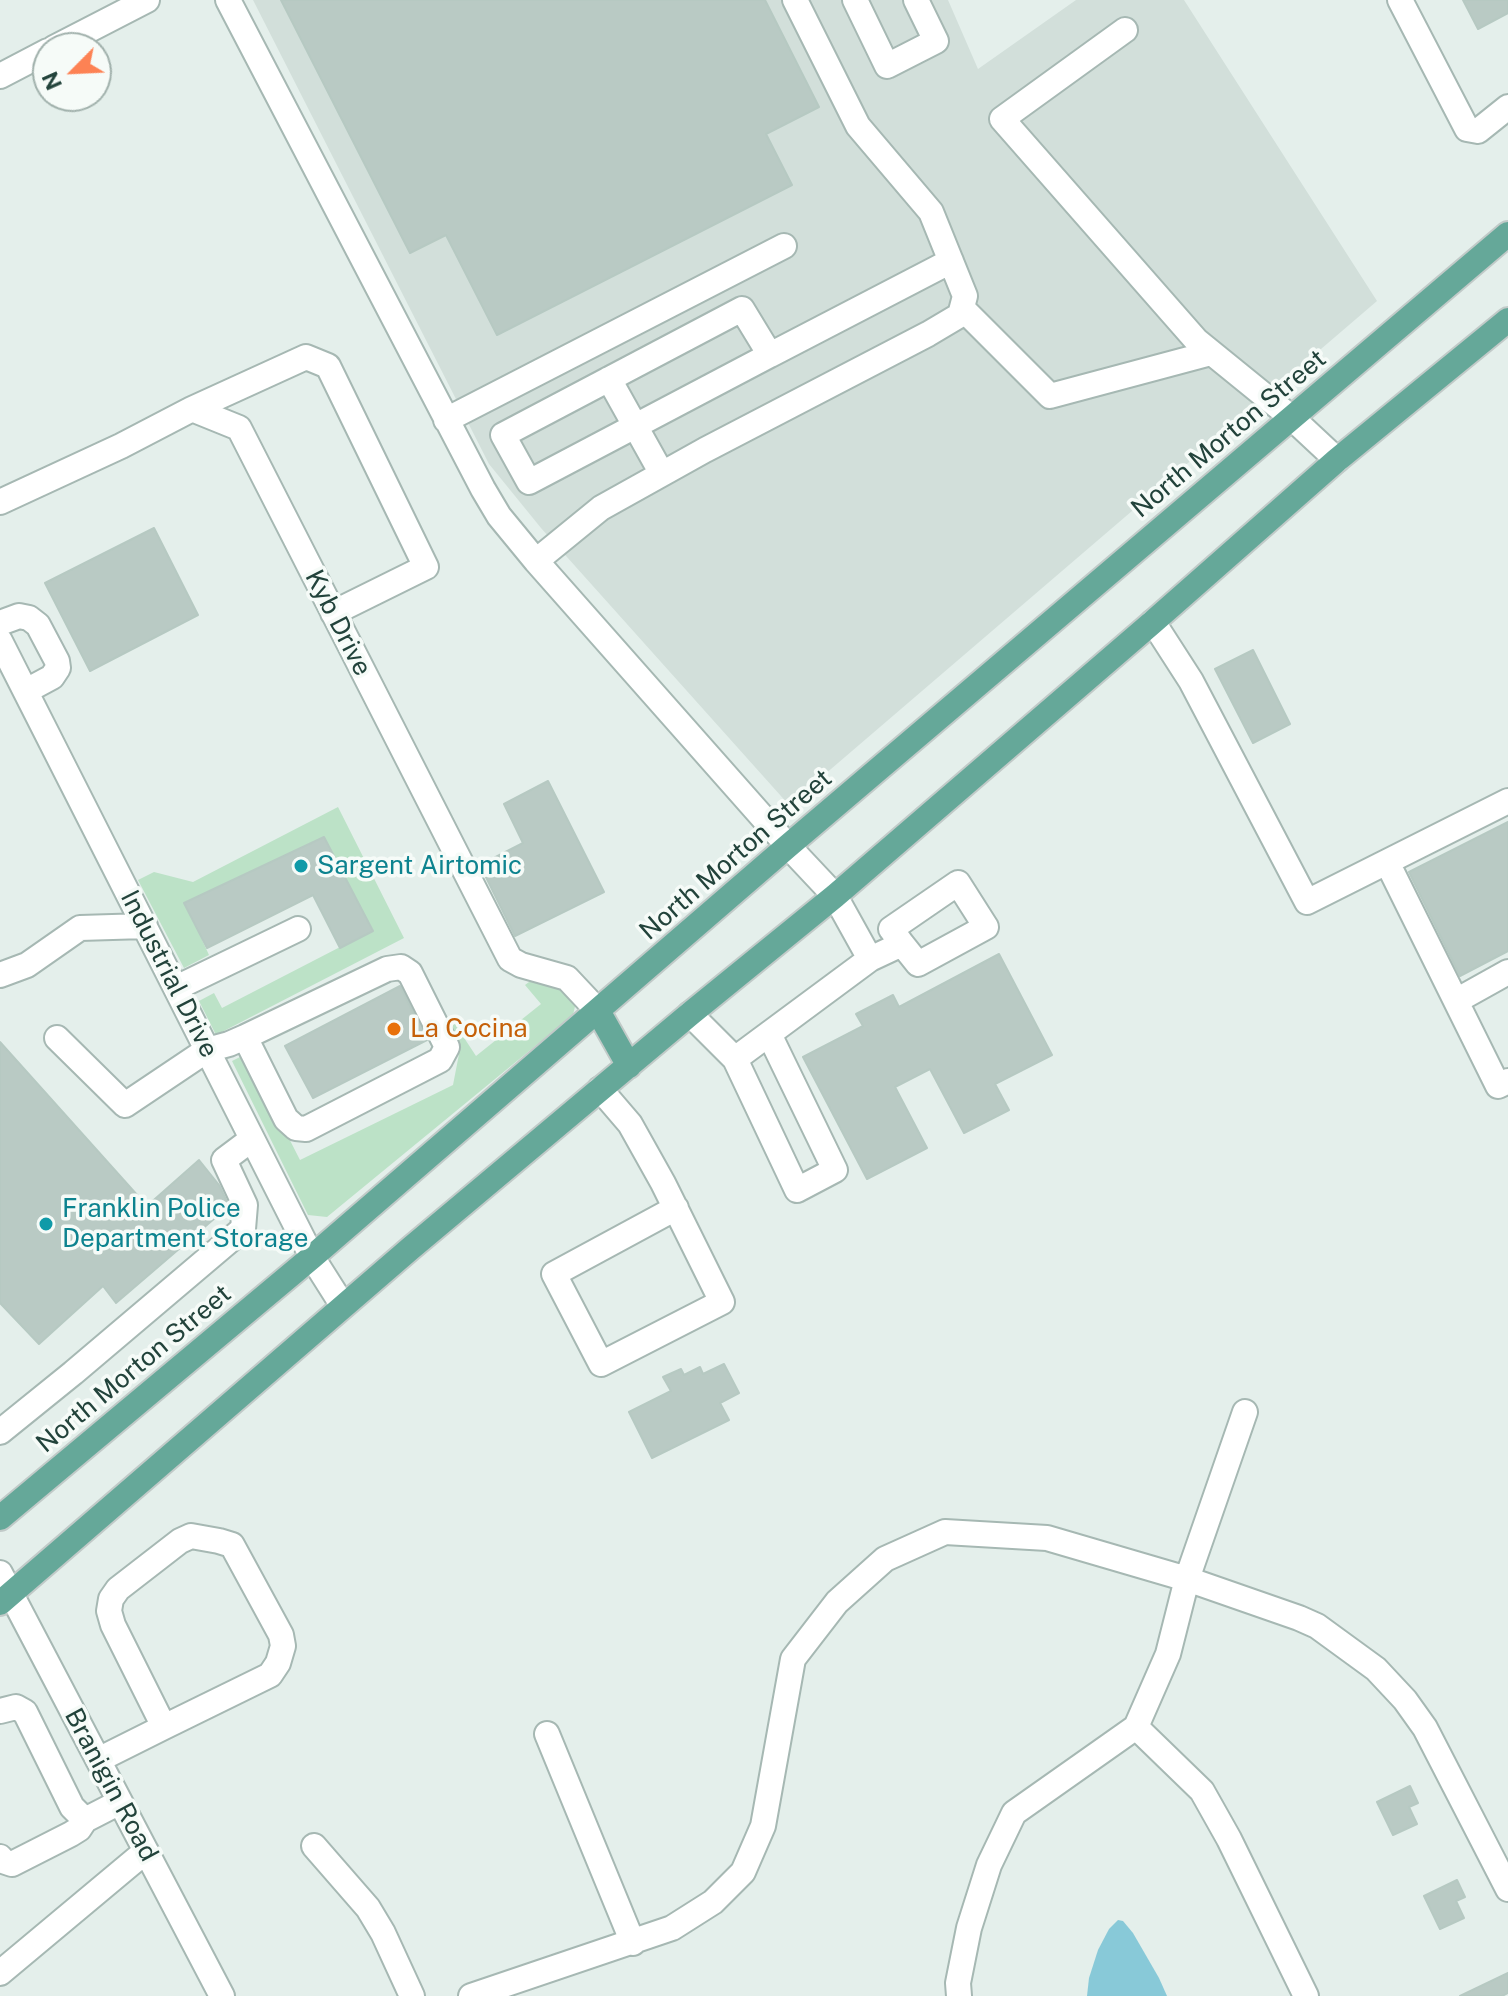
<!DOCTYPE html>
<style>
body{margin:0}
#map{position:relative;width:1508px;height:1996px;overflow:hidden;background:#e4efeb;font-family:"Public Sans",sans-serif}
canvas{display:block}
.north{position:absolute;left:32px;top:32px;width:80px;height:80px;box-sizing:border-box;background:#f6fbf8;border:2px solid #a1b1ac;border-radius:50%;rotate:246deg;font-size:22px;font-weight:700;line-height:32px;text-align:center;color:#22433b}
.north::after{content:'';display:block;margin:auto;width:28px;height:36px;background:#fd8254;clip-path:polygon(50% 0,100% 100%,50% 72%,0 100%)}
</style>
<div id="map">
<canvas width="1508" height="1996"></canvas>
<div class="north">N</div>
</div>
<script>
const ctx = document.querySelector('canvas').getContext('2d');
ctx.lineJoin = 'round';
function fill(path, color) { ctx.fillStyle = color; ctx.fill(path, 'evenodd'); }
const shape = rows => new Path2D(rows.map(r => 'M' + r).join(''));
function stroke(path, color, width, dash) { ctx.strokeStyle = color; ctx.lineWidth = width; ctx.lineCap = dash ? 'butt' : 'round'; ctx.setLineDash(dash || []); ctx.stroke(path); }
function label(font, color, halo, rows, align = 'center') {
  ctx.font = font + ' "Public Sans",sans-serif'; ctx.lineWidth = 7; ctx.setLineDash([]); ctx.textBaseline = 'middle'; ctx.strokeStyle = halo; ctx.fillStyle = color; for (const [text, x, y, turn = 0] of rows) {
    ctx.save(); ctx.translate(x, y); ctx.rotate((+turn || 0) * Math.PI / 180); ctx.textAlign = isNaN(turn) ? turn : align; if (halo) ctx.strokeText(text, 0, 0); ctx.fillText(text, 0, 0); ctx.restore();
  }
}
fill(shape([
 [253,0,948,0,978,69,1076,0,1184,0,1377,301,789,805,541,528,489,464]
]), '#d2dfda');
fill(shape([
 [338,807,404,938,216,1035,199,1001,214,993,222,1008,373,930,323,837,185,903,209,955,184,968,138,880,154,872,193,882],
 [533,979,567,983,577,998,573,1015,327,1217,308,1215,232,1061,246,1054,300,1160,453,1085,459,1054,446,1029,455,1024,476,1056,541,1004,525,985]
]), '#bce2c7');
fill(shape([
 [1118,1920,1123,1921,1133,1933,1159,1978,1167,1996,1087,1996,1089,1978,1098,1950,1109,1929]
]), '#88c9d8');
const building = shape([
 [281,0,765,0,819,107,766,134,792,185,497,335,446,235,410,253,281,0],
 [1463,0,1508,0,1508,13,1478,29,1463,0],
 [154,528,198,615,90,671,45,583,154,528],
 [1253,650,1290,724,1253,743,1215,669,1253,650],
 [548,781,604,892,515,936,480,865,523,843,504,804,548,781],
 [1508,822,1508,951,1460,976,1409,872,1508,822],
 [324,837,373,931,340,948,313,895,207,948,184,903,324,837],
 [999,954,1052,1055,995,1084,1009,1110,964,1133,930,1069,895,1087,927,1148,867,1179,803,1057,863,1026,856,1014,893,995,899,1007,999,954],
 [400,986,427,1040,313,1098,285,1046,400,986],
 [0,1042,147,1206,199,1160,219,1185,229,1206,116,1303,103,1286,39,1344,0,1303,0,1042],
 [724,1364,739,1393,720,1403,729,1420,652,1458,629,1412,671,1391,663,1377,681,1369,684,1375,700,1367,703,1374,724,1364],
 [1410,1786,1418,1803,1409,1807,1417,1824,1393,1835,1377,1802,1410,1786],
 [1457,1880,1465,1897,1456,1901,1464,1918,1440,1929,1424,1896,1457,1880],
 [1508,1973,1508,1993,1502,1996,1460,1996,1508,1973]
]);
fill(building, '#b9cac4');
stroke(building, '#b6c9c2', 2);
const minor = shape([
 [228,0,483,489,499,516,536,561,788,846,835,896,870,959,735,1059,797,1190,835,1170,769,1034],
 [855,0,887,66,936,41,916,0],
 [1400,0,1467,129,1478,131,1508,107],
 [1125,30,1002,119,1196,340,1292,418,1337,460],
 [54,48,147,0],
 [0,76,48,51],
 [962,308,1050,396,1211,353],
 [770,355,529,482,503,435,742,309,770,355,951,261],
 [609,379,662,474],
 [192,409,306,357,328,366,426,567,333,613],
 [446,420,784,246],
 [0,502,121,446,192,409,239,428,510,959,521,965,567,978,598,1011],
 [536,561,601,508,705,450,928,334,960,315,965,296,931,212,858,126,795,0],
 [1153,622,1191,681,1307,902,1508,801],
 [0,623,19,616,29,618,38,625,57,661,58,668,52,677,26,691],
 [0,641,312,1257,343,1306],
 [1387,862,1498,1086,1508,1081],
 [870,959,902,944,918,964,986,927,958,883,891,929,902,944],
 [0,975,27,965,80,928,145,926],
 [176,988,298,929],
 [1456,1001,1508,972],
 [690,1014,735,1059],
 [57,1038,125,1105,207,1050,229,1044,245,1037,387,969,401,967,410,973,447,1047,440,1060,306,1129,296,1128,286,1119,245,1037],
 [600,1089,630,1124,663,1183,722,1302,601,1364,554,1274,676,1208],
 [0,1432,73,1373,243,1229,245,1205,224,1160,252,1139],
 [0,1573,222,1996],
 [0,1711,16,1707,25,1712,72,1807,85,1820],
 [1136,1727,1202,1791,1229,1839,1306,1996],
 [547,1734,633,1943],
 [98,1760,164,1727,270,1675,278,1663,283,1646,281,1635,232,1545,219,1541,191,1536,180,1541,118,1589,111,1599,109,1611,113,1625,164,1727],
 [314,1846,368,1908,383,1933,412,1996],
 [0,1857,3,1861,12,1864,71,1834,79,1829,85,1820,120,1802],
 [0,1973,146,1851],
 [471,1996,672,1928,713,1902,743,1872,763,1826,793,1659,837,1602,885,1559,945,1532,1047,1538,1187,1579,1299,1618,1317,1626,1376,1669,1405,1700,1425,1728,1508,1889],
 [959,1996,958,1983,969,1928,989,1865,1014,1813,1136,1727,1168,1654,1187,1579,1245,1412]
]);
const major = shape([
 [598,1011,629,1066],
 [0,1518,312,1257,788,846,1508,234],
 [0,1603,411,1248,690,1014,835,896,1153,622,1337,460,1508,320]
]);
stroke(minor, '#a6b8b3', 28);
stroke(major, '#c1cac8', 28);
stroke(minor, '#fff', 24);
stroke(major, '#65a899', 24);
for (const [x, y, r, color] of [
 [301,866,8,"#0f9aa8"],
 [394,1029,8,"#e8710a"],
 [46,1224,8,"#0f9aa8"]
]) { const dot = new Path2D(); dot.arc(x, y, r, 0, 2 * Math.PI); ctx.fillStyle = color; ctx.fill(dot); stroke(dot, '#f6fbf8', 3); }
label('26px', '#22433b', '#f6fbf8', [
 ["North Morton Street",1229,434,-40],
 ["Kyb Drive",338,623,63],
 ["North Morton Street",736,855,-41],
 ["Industrial Drive",169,974,63],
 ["North Morton Street",134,1369,-40],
 ["Branigin Road",111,1785,62]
]);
label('26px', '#0d838f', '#f6fbf8', [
 ["Sargent Airtomic",317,866],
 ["Franklin Police",62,1209],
 ["Department Storage",62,1239]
], 'left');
label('26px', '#c56008', '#f6fbf8', [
 ["La Cocina",410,1029]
], 'left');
</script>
